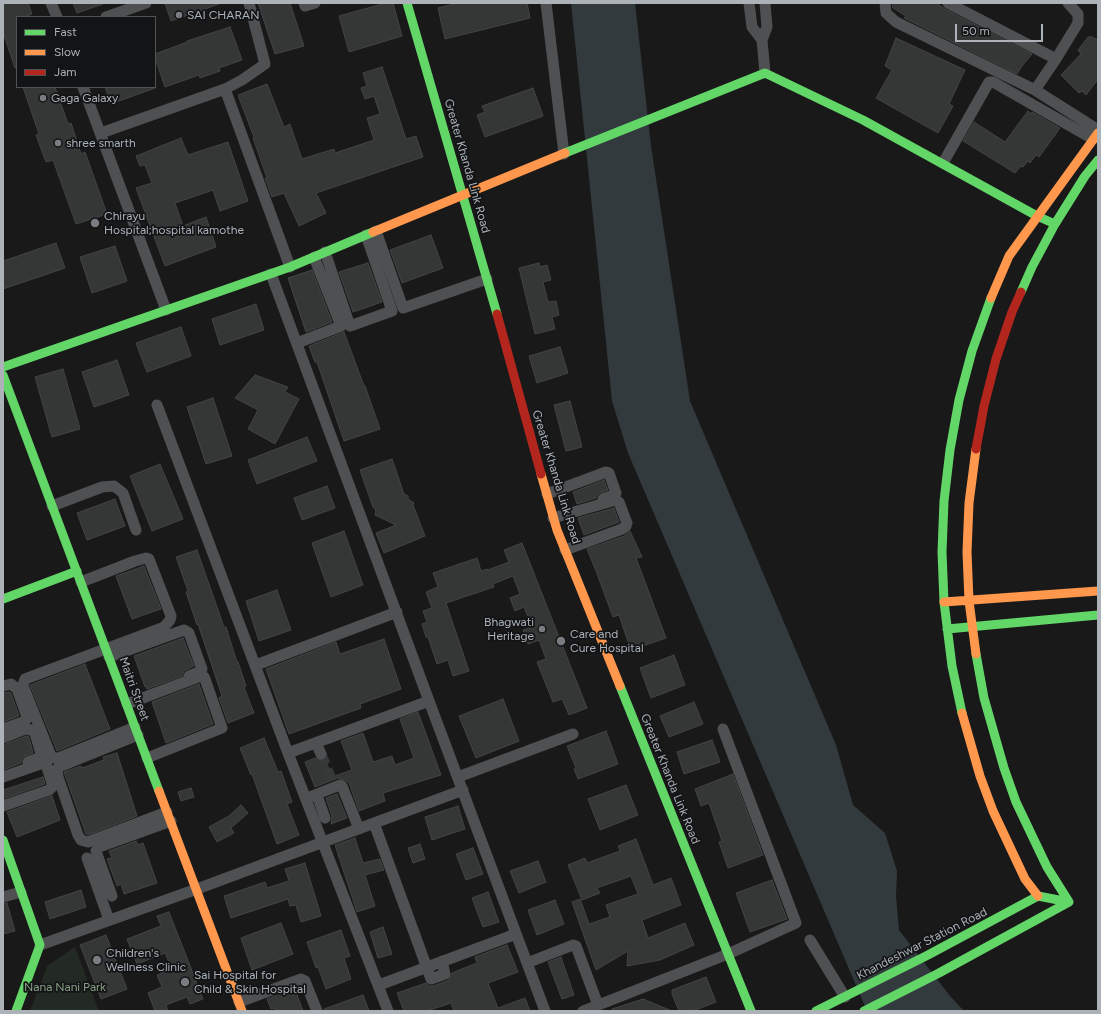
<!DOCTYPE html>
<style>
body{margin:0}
#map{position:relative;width:1101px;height:1014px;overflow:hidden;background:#191919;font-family:Figtree,sans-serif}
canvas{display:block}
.frame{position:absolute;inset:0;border:4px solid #acb2b8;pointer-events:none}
.legend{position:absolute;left:16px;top:16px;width:140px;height:72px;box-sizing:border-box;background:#131415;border:1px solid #505356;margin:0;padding:5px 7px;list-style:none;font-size:12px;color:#acb2b8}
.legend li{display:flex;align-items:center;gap:8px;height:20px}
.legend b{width:20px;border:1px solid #505356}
.scale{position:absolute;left:955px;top:24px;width:88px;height:18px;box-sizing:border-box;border:2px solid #acb2b8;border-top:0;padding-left:5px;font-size:12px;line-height:14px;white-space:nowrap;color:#acb2b8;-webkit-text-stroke:3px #131415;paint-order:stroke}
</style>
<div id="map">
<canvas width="1101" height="1014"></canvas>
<div class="frame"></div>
<ul class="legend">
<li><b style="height:5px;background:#63d668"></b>Fast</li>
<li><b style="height:5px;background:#ff974d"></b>Slow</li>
<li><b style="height:5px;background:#b3261e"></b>Jam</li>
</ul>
<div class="scale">50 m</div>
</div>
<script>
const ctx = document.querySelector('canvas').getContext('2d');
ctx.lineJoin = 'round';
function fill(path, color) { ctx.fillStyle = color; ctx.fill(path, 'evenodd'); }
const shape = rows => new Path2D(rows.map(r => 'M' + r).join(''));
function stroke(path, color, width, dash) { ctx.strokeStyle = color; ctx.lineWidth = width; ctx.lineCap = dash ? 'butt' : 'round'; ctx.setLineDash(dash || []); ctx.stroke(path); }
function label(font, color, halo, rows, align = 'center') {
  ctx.font = font + ' Figtree,sans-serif'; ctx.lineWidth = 3.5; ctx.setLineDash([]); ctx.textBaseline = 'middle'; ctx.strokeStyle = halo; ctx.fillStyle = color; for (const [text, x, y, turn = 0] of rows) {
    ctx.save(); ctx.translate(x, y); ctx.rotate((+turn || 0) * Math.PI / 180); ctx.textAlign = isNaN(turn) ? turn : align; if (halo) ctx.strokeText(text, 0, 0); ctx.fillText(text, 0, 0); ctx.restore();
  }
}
fill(shape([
 [75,947,99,1011,30,1011,47,966]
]), '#232923');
fill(shape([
 [571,3,635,3,651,146,690,401,836,745,853,805,885,833,897,871,896,896,899,930,950,996,964,1011,867,1011,628,453,612,401]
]), '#323a3e');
const building = shape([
 [3,3,28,3,32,14,24,17,17,17,17,68,15,68,3,32,3,3],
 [73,3,102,3,103,4,77,13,73,3],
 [165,3,219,3,219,4,171,21,165,3],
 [258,3,290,3,304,46,275,54,258,3],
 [386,3,393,3,402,36,349,52,339,16,386,3],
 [458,3,527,3,530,18,445,39,438,8,458,3],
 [892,3,936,3,945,9,1032,54,1022,66,1017,74,904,18,906,16,893,8,892,3],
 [230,27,242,60,219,68,220,71,200,78,199,75,165,87,155,58,155,54,187,42,187,41,230,27],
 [1088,37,1092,37,1098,40,1098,79,1086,95,1082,91,1079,93,1061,75,1081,54,1078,50,1088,37],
 [896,38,965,70,949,104,953,106,938,133,876,98,892,70,885,66,896,38],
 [382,67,406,139,416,136,423,157,316,193,326,213,299,226,284,193,272,197,265,178,267,178,253,138,254,137,238,95,267,84,284,127,290,124,302,159,334,149,335,153,374,140,367,118,380,114,374,96,365,99,361,88,367,86,363,73,382,67],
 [23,87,55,87,68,124,71,123,81,154,85,152,107,214,76,224,53,160,46,162,36,135,39,134,23,87],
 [105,87,155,87,155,88,111,104,105,87],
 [533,88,543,116,485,137,477,115,485,112,482,106,533,88],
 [1028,111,1031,114,1032,112,1060,128,1039,157,1036,155,1030,163,1028,161,1023,167,1021,166,1015,173,963,141,974,122,1005,142,1028,111],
 [181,138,188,155,228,142,248,201,220,211,213,190,175,203,183,226,206,217,216,247,165,266,136,188,152,183,145,165,140,166,136,156,181,138],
 [431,235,443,268,402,283,390,250,431,235],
 [56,243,65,268,3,289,3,261,56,243],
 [115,246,127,281,92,293,80,257,115,246],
 [368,263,382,302,353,312,339,272,368,263],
 [539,263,540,267,547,265,551,280,543,282,548,302,556,301,559,315,552,317,555,329,535,334,519,268,539,263],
 [312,270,332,322,306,332,288,278,312,270],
 [256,304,264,330,220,345,212,319,256,304],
 [181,327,191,356,147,372,136,343,181,327],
 [344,332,364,386,365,386,380,429,344,441,317,362,315,362,309,346,344,332],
 [560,347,568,373,537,383,529,356,560,347],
 [117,360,129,395,94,407,82,372,117,360],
 [63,369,80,429,52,437,35,377,63,369],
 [255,375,288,387,285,392,299,399,275,444,248,429,258,410,235,398,255,375],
 [213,398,232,456,206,464,187,407,213,398],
 [570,401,582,447,566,451,554,405,570,401],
 [307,437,317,461,257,484,248,460,307,437],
 [392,459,404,494,408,496,408,499,414,503,413,505,425,536,384,553,376,533,396,525,375,515,376,510,373,507,360,470,392,459],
 [160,464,183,519,152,531,130,476,160,464],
 [604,480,608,490,598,494,596,498,577,504,573,492,604,480],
 [327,486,335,508,302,520,294,498,327,486],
 [115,499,125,526,87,540,77,513,115,499],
 [614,508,619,522,584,535,578,518,614,508],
 [344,531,363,585,331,597,312,543,344,531],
 [630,531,642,557,636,558,666,638,631,650,619,615,613,617,596,571,587,549,624,536,630,531],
 [522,543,587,708,569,715,562,699,553,702,537,662,546,659,539,640,528,644,523,630,532,627,524,607,515,611,510,598,520,594,513,576,493,584,494,587,446,603,469,671,453,676,448,660,437,664,428,637,426,637,422,624,427,622,423,611,432,608,426,592,438,587,433,573,477,558,481,571,487,569,488,570,509,562,504,550,522,543],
 [197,550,224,627,226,627,237,662,238,662,246,686,244,687,254,713,228,723,219,698,222,696,198,624,197,625,186,592,188,591,176,557,197,550],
 [144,566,161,609,132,619,116,576,144,566],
 [277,590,291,630,259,641,246,601,277,590],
 [183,638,194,666,184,671,182,676,147,689,146,686,145,687,134,656,183,638],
 [384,639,401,689,360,704,361,708,289,734,266,669,336,642,340,654,384,639],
 [674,655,685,685,651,698,640,668,674,655],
 [85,664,110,729,57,751,30,685,85,664],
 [199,684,213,724,166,743,152,702,199,684],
 [9,692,11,693,19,716,3,722,3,693,9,692],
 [503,699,519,741,476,758,459,716,503,699],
 [694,702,703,724,669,737,660,716,694,702],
 [418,712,441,775,383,793,385,801,359,811,349,783,345,780,338,778,315,787,305,762,315,758,320,761,325,759,332,777,352,770,341,741,363,733,373,762,392,756,395,765,414,758,400,719,418,712],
 [606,731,618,764,578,779,574,769,576,768,567,746,606,731],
 [26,736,29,737,33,753,23,757,21,763,3,770,3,745,26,736],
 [264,738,278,772,281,771,292,802,287,804,299,835,277,844,252,774,251,775,240,748,264,738],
 [712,740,720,762,684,774,677,752,712,740],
 [117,753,137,816,88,835,86,834,64,772,81,766,82,768,104,760,103,757,117,753],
 [733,774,763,855,728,868,719,842,722,841,709,803,701,806,695,789,733,774],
 [43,777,45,784,3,799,3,790,43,777],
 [626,785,638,815,600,830,588,799,626,785],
 [191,788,194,797,181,801,178,792,191,788],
 [337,794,347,818,331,824,332,816,326,798,337,794],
 [52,796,60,820,17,837,7,812,52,796],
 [241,805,248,813,231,828,234,833,217,842,209,827,229,816,241,805],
 [458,806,465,829,432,840,425,817,458,806],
 [355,838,363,863,380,859,384,870,365,875,375,906,357,912,335,845,355,838],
 [636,839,653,885,671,878,681,905,642,920,648,938,685,923,694,945,660,960,627,966,628,951,596,970,572,902,580,899,589,924,610,917,606,905,638,894,631,876,597,888,600,893,582,900,568,865,585,858,587,863,620,851,618,846,636,839],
 [136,841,138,845,143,843,157,883,124,894,121,884,117,886,107,859,112,858,109,851,136,841],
 [420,844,425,859,413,863,408,848,420,844],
 [473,848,483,874,466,880,456,854,473,848],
 [538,861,546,882,519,893,510,871,538,861],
 [305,863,321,916,301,922,296,905,290,906,288,899,231,918,224,896,265,882,267,888,289,881,285,869,305,863],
 [772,880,787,919,750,932,736,893,772,880],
 [81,890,86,907,50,919,45,902,81,890],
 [488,892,499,922,483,927,472,898,488,892],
 [555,900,564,924,537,935,528,910,555,900],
 [7,903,15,931,3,934,3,904,7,903],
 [169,912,203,999,190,1004,187,997,166,1005,168,1011,155,1011,148,993,162,987,157,975,172,969,165,953,137,964,127,939,161,926,157,916,169,912],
 [281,923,293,954,252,970,241,938,281,923],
 [383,927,392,954,378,958,370,932,383,927],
 [341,930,350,956,344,958,351,979,326,989,318,967,316,968,307,942,341,930],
 [106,935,127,989,101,999,80,945,106,935],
 [507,945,518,972,488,983,498,1008,525,998,530,1011,454,1011,451,1003,427,1011,404,1011,397,993,426,983,429,986,433,986,447,981,450,978,452,973,477,963,475,957,507,945],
 [561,957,574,995,562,999,548,962,561,957],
 [706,977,716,1002,693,1011,679,1011,672,994,672,990,706,977],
 [295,989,303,1011,276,1011,275,1008,271,1009,267,999,295,989],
 [363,995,369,1011,324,1011,324,1009,363,995],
 [643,999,672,1011,612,1011,612,1009,643,999]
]);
fill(building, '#353636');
stroke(building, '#424445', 1);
stroke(shape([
 [321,754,332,782]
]), '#363839', 11, [11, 5.5]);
stroke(shape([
 [51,3,57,17],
 [304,3,305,6,315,3],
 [546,3,564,154],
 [749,3,752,27,762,40],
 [765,3,767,27,762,40,765,73],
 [885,3,886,13,896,22,1035,90,1098,130],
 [948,3,1056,59],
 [106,17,146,3],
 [83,87,166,310],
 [225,89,242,80,265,64,249,3],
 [1035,90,1056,59,1078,23,1078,14,1068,3],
 [101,133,225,89,290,267],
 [943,163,989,82,993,82,1093,139],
 [376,231,403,308,487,279],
 [325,252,350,326,392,311,366,235],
 [271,274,429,701,545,1011],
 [297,343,341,326,314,257],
 [157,405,288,753,388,1011],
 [547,494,606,472,609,473,616,493,614,495,603,499],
 [52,506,102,487,114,486,123,493,136,530],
 [553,518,616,500,619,502,625,518,627,523,626,526,622,529,565,550],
 [81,582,135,561,146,558,149,559,171,616,170,620,165,626,162,628,25,679,23,685,24,688,51,756,53,758,58,758,135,727],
 [109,657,184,630,189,633,202,669,201,671,189,676],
 [256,665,397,612],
 [3,686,11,684,17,689,27,717,26,720,23,722,3,729],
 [127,704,198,677,204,677,205,679,222,728,147,758],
 [138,735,59,767,57,769,58,777,78,835,81,840,88,842,167,812],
 [3,738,25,729,32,730,35,733,41,754,39,758,28,762],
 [316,743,321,754],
 [288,753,429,701],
 [3,777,43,763,46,764,52,783,52,787,49,790,3,806],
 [458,777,573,734],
 [317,795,325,818],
 [307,798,340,785,342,786,359,829],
 [374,823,431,979,445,974,442,961],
 [87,858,109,920],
 [112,896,97,854,96,851,99,847,171,821],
 [3,897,21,892],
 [810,940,845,997],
 [40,945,197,889,463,790],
 [527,963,573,945,576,946,598,1005],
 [379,985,516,934],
 [239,1002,301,979,305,981,317,1011],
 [583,1011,728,954,796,923,723,729]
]), '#4e5052', 11);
stroke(shape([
 [407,3,497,314],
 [565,153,765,73,863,120,1037,216,1055,224],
 [1021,292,1032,267,1055,224,1085,176,1098,160],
 [3,367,290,267,373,232],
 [3,375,159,791],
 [3,599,77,571],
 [947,629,1098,615],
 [976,654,984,698,1004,768,1016,802,1047,867,1069,902],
 [620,686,751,1011],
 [962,713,952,666,944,602,942,552,944,501,950,450,959,400,972,351,991,298],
 [3,840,40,945,16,1011],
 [816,1011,928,955,1038,896,1069,902],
 [864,1011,939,973,1069,902]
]), '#63d668', 9);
stroke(shape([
 [373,232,565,153],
 [991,298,1009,256,1098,133],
 [541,474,557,530,620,686],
 [944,602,1098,591],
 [976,654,969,601,967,552,969,503,976,449],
 [962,713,980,776,993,811,1025,879,1038,896],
 [159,791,242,1011]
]), '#ff974d', 9);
stroke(shape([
 [497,314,541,474],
 [976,449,984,406,996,359,1012,312,1021,292]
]), '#b3261e', 9);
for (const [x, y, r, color] of [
 [179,15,4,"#797c80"],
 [43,98,4,"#797c80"],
 [58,143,4,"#797c80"],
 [95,223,5,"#797c80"],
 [542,629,4,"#797c80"],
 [561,641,5,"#797c80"],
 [97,960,5,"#797c80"],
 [185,982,5,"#797c80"]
]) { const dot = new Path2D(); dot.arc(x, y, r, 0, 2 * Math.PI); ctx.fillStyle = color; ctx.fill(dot); stroke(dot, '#131415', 1.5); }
label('12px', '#acb2b8', '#131415', [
 ["SAI CHARAN",187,15],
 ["Gaga Galaxy",51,98],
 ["shree smarth",66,143],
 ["Chirayu",104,216],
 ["Hospital;hospital kamothe",104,230],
 ["Bhagwati",534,622,"right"],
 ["Heritage",534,636,"right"],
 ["Care and",570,634],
 ["Cure Hospital",570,648],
 ["Children's",106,953],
 ["Wellness Clinic",106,967],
 ["Sai Hospital for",194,975],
 ["Child & Skin Hospital",194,989]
], 'left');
label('12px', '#acb2b8', '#131415', [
 ["Greater Khanda Link Road",467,166,74],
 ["Greater Khanda Link Road",556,477,73],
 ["Maitri Street",134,689,70],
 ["Greater Khanda Link Road",670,779,68],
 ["Khandeshwar Station Road",922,944,-27]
]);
label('12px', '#88a186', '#131415', [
 ["Nana Nani Park",65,987]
]);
</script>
